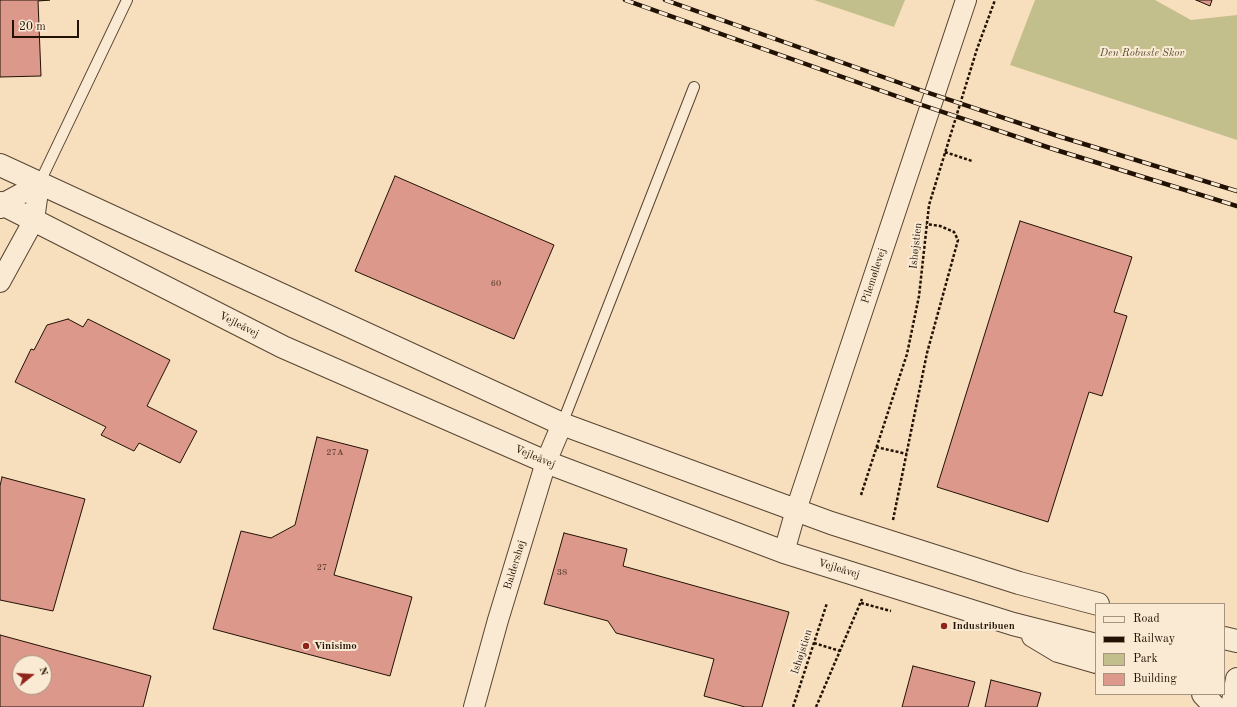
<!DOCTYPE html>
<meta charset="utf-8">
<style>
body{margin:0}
#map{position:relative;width:1237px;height:707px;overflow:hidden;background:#f7debc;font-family:"Old Standard TT",serif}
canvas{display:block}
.legend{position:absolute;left:1095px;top:603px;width:130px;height:92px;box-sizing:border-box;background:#faead3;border:1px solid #a49480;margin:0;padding:5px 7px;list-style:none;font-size:12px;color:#221204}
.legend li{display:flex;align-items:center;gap:8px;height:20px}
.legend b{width:20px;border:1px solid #a49480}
.north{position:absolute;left:12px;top:655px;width:40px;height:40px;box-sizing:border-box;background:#faead3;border:1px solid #a49480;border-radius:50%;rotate:72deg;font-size:11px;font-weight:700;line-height:16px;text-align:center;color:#221204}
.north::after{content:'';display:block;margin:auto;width:14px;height:18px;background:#8f2418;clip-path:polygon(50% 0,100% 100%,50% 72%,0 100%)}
.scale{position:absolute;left:12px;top:20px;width:67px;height:18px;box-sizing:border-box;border:2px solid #221204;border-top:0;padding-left:5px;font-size:12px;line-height:14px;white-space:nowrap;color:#221204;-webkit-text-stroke:3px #faead3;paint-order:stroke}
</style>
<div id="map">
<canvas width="1237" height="707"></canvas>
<ul class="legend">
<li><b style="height:5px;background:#faead3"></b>Road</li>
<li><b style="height:5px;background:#221204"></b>Railway</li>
<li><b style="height:11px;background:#c3bf8c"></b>Park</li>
<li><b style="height:11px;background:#db988b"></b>Building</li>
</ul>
<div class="north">N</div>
<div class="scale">20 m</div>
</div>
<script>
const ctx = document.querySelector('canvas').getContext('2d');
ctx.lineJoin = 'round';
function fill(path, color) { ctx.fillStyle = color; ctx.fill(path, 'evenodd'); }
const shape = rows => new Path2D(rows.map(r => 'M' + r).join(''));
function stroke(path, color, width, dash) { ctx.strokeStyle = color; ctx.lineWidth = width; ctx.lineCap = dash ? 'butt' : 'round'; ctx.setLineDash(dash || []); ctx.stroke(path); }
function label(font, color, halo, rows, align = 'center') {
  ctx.font = font + ' "Old Standard TT",serif'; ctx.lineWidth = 4; ctx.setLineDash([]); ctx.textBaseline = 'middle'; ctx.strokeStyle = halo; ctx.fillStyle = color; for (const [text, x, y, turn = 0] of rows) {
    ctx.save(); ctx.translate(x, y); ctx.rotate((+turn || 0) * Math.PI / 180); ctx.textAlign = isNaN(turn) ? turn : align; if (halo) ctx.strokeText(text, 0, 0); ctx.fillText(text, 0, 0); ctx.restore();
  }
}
fill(shape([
 [814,0,905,0,894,27],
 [1035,0,1155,0,1191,20,1237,15,1237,140,1010,65]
]), '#c3bf8c');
const building = shape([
 [0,0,50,0,38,1,41,76,0,77,0,0],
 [1196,0,1212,0,1210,6,1196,0],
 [395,176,554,245,514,339,355,271,395,176],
 [1020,221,1132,257,1114,312,1127,316,1102,396,1089,392,1048,522,937,487,1020,221],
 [68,319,83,327,88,319,170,360,147,406,197,431,180,463,139,443,134,451,101,435,106,427,15,382,31,349,34,350,47,325,68,319],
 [317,437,368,450,334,575,412,597,390,676,213,629,241,531,271,538,295,525,317,437],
 [2,477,85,499,53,611,0,600,0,486,2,477],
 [564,533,627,549,623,566,789,612,762,707,745,707,704,696,714,659,616,633,608,621,544,604,564,533],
 [0,635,151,676,143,707,0,707,0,635],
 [20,663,44,663,44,687,20,687,20,663],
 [913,666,975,682,968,707,902,707,913,666],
 [991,680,1041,693,1037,707,985,707,991,680]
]);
fill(building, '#db988b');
stroke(building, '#221204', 1);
const service = shape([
 [39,184,127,0],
 [562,424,694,87]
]);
const minor = shape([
 [0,208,2,204,39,184],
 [0,282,34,220,39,184],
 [784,552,796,510,966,0],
 [474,707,498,620,546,462,562,424]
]);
const tertiary = shape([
 [0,165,562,424,831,523,1019,583,1098,604],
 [0,203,283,347,546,462,784,552,1013,624,1096,645],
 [1033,636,1058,651,1096,662],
 [1224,638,1237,641],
 [1203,694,1215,707],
 [1232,707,1237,679]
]);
stroke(service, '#574532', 12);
stroke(minor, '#574532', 22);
stroke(tertiary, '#574532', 24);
stroke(shape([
 [945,152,972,161],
 [876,447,907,454],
 [861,495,907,354,919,296,929,205,977,49,995,0],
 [893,520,927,353,958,240,954,232,940,226,926,224],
 [861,603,891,611],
 [814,643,840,651],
 [793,707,827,603],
 [816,707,862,599]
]), '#221204', 2.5, [3, 2]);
stroke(service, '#faead3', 10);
stroke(minor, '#faead3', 20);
stroke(tertiary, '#faead3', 22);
const rail = shape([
 [625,0,913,102,1053,149,1237,206],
 [665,0,917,89,1058,136,1237,191]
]);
stroke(rail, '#221204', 4.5);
stroke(rail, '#faead3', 3, [9]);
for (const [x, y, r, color] of [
 [944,626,4,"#8f2418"],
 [306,646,4,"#8f2418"]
]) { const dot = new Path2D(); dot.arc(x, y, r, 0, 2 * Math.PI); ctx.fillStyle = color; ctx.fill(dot); stroke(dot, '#faead3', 1.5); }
label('9px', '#503426', null, [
 ["60",496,284],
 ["27A",335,453],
 ["27",322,568],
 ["38",562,573]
]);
label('italic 11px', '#5a4f34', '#faead3', [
 ["Den Robuste Skov",1142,53]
]);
label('11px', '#221204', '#faead3', [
 ["Ishøjstien",916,246,-84],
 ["Pilemøllevej",874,276,-72],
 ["Vejleåvej",239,325,27],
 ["Vejleåvej",535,457,23],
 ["Baldershøj",515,565,-73],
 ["Vejleåvej",839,569,17],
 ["Ishøjstien",802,652,-72]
]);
label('bold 11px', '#221204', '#faead3', [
 ["Industribuen",952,626],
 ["Vinisimo",314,646]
], 'left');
</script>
